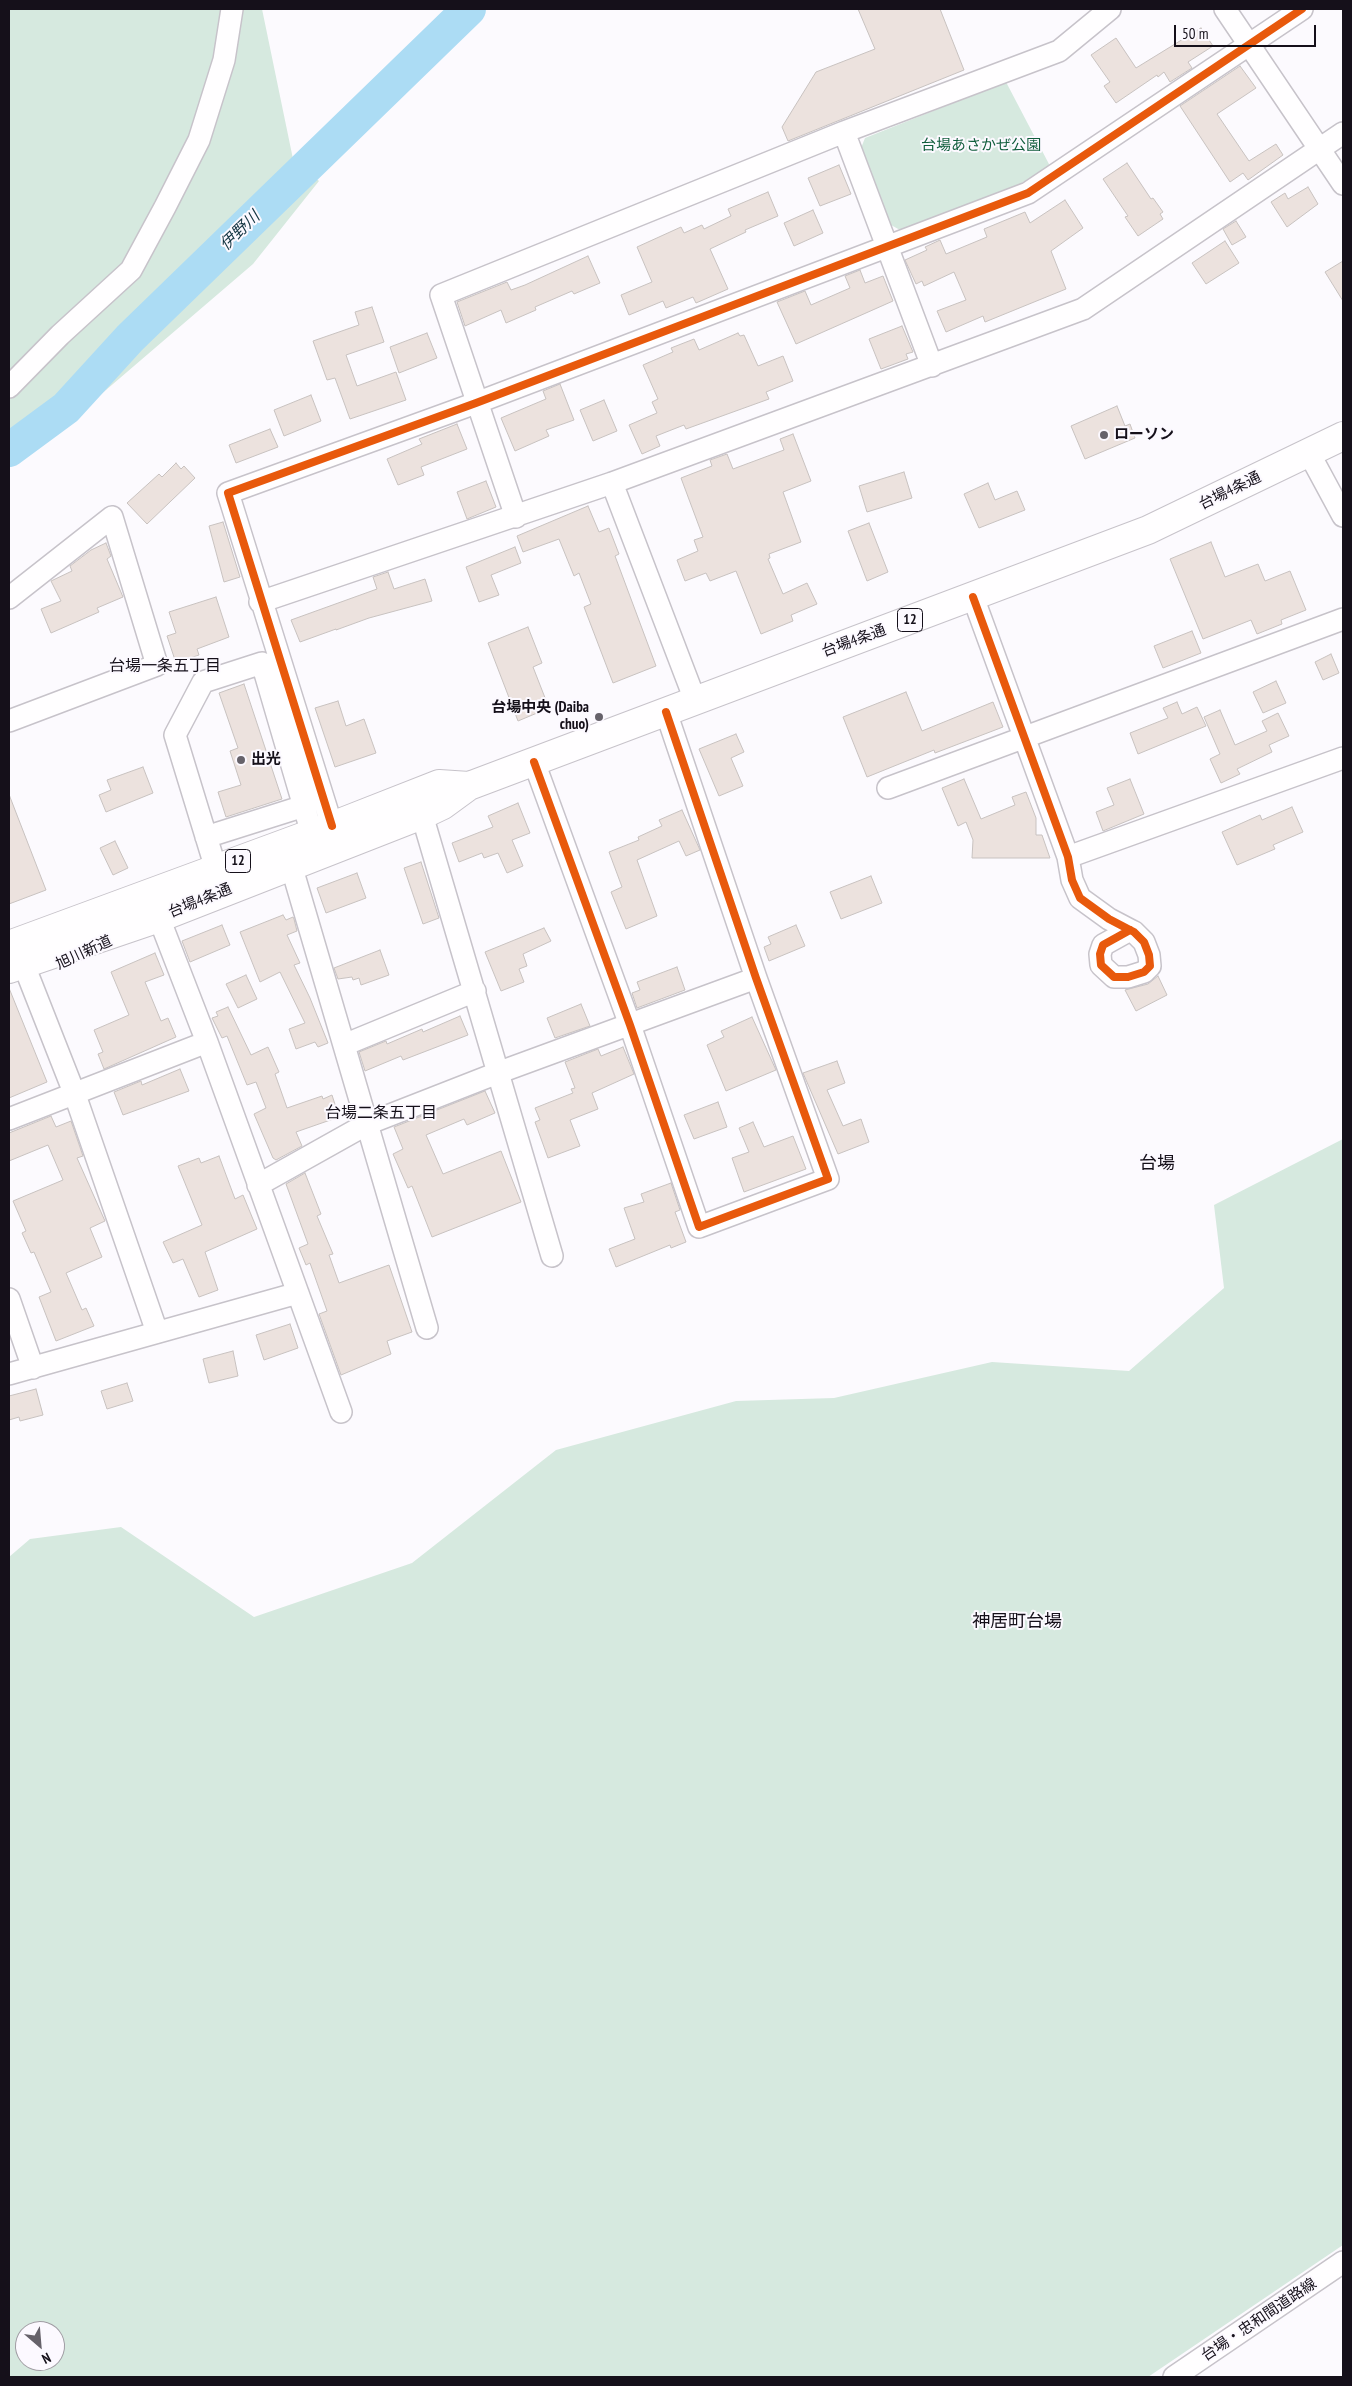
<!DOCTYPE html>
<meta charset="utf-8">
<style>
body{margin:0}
#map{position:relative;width:1352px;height:2386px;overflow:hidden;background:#fcfafe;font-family:"PT Sans Narrow",sans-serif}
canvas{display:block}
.frame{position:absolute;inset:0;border:10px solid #15101a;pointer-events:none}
.north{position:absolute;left:15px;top:2321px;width:50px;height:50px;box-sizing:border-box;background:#fcf9ff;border:1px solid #a09ca3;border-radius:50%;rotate:153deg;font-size:14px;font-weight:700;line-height:20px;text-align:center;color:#15101a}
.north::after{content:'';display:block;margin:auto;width:18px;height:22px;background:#66626a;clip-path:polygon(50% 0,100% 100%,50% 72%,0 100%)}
.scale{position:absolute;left:1174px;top:25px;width:142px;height:22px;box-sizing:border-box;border:2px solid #15101a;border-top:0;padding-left:6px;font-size:15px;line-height:18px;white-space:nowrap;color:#15101a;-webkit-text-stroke:4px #fcf9ff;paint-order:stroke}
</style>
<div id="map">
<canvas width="1352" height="2386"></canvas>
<div class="frame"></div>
<div class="north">N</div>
<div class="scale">50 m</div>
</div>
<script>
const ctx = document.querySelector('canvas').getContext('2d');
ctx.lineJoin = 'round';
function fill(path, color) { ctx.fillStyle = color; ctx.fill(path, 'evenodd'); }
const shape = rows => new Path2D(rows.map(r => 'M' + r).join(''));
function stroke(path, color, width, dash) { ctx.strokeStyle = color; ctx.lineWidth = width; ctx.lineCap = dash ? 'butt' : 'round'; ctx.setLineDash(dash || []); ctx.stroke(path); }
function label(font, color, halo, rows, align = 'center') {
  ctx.font = font + ' "PT Sans Narrow","Noto Sans JP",sans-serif'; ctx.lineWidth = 4; ctx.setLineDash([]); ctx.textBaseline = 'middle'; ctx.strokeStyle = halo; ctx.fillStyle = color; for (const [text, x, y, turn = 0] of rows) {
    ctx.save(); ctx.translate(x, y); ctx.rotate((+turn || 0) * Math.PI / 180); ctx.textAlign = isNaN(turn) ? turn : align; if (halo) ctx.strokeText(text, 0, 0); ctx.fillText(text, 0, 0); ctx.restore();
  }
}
fill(shape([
 [9,9,262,9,293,159,319,181,253,264,50,438,9,459],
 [1006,82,1050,166,1018,185,900,230,891,225,861,148,865,138],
 [1343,1139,1343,2245,1148,2377,9,2377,9,1557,30,1539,121,1527,254,1617,412,1563,556,1450,736,1401,834,1398,992,1362,1129,1371,1224,1288,1214,1205],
 [25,2331,55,2331,55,2361,25,2361]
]), '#d6e9df');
stroke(shape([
 [9,450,66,408,130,338,469,9]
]), '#acdcf4', 34);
const building = shape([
 [858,9,940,9,964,70,788,141,782,127,816,72,875,49,858,9],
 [1201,28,1213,46,1188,62,1192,68,1170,82,1164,72,1158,77,1157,75,1116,103,1104,86,1110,82,1091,55,1116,38,1136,68,1201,28],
 [1240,66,1256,88,1217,114,1249,161,1276,144,1283,155,1248,180,1243,173,1230,182,1180,106,1240,66],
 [1127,163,1151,199,1153,198,1163,212,1160,214,1163,219,1138,236,1125,217,1128,216,1103,179,1127,163],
 [839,165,851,194,820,206,808,178,839,165],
 [1308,187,1318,204,1287,227,1271,202,1285,193,1288,199,1308,187],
 [768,192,778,216,745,230,746,232,710,249,728,289,696,303,693,297,666,308,663,301,629,315,621,295,652,282,637,247,681,227,684,233,702,225,704,229,731,216,728,209,768,192],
 [1065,200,1083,228,1051,251,1066,289,985,322,983,316,946,332,937,311,966,300,954,272,924,286,922,281,916,284,905,260,927,250,925,247,940,240,946,254,987,237,984,229,1025,212,1030,223,1065,200],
 [813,210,823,233,794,246,784,223,813,210],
 [1236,221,1246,237,1232,245,1223,229,1236,221],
 [1225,241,1239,263,1206,284,1192,263,1225,241],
 [588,256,600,283,574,294,572,291,535,307,536,310,506,323,501,310,465,326,457,302,507,282,511,290,525,285,588,256],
 [1343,261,1343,301,1325,272,1343,261],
 [860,270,865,283,883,276,893,301,796,344,777,302,805,291,811,305,850,288,845,276,860,270],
 [372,307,384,342,346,355,357,386,396,372,406,400,350,419,335,378,327,380,313,341,359,325,355,312,372,307],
 [902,326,913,352,906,354,908,359,881,369,869,339,902,326],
 [427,333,437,358,399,373,390,347,427,333],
 [738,333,740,336,744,335,758,366,783,356,793,381,766,392,769,399,686,429,684,425,656,436,660,446,642,454,629,425,657,413,652,402,658,399,643,365,673,352,671,348,694,339,699,350,738,333],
 [560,384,574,420,546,430,549,436,515,451,501,418,546,399,543,391,560,384],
 [311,395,321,421,284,436,274,410,311,395],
 [604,400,617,431,593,441,580,410,604,400],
 [1117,406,1125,426,1130,424,1135,438,1085,459,1071,426,1117,406],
 [457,424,467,449,421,467,424,475,398,485,387,459,422,444,419,439,457,424],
 [270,429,278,447,236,463,229,445,270,429],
 [793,434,811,481,783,492,801,542,769,554,770,558,768,559,783,594,807,583,817,604,791,615,793,621,761,634,736,571,710,581,706,573,685,581,677,560,698,551,694,540,703,537,681,478,712,466,710,460,727,454,733,469,784,450,780,439,793,434],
 [176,463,181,469,184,466,195,478,147,524,127,503,159,474,162,477,176,463],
 [904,472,912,498,867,512,859,486,904,472],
 [486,481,496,507,467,519,457,492,486,481],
 [988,483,995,500,1017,491,1025,510,979,528,964,494,988,483],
 [588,506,599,532,609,528,619,554,615,556,656,666,613,683,584,607,591,604,579,573,574,576,559,539,523,552,517,536,588,506],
 [223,522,240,577,224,582,209,526,223,522],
 [869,523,888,572,867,581,848,531,869,523],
 [1211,542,1225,577,1258,564,1265,581,1290,571,1306,610,1281,620,1282,624,1257,634,1251,620,1203,639,1170,559,1211,542],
 [106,543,111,556,107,559,123,597,97,608,99,612,51,633,41,609,61,601,51,581,72,571,70,566,91,550,106,543],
 [515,547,521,563,491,575,499,595,479,602,466,567,515,547],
 [388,572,394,589,425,579,432,601,369,618,336,630,336,629,300,642,291,620,377,589,373,577,388,572],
 [216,597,229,637,197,649,199,655,176,663,167,636,176,633,169,612,216,597],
 [528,627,542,663,533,667,549,708,518,721,488,643,528,627],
 [1192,631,1201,653,1163,668,1154,646,1192,631],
 [1331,654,1339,673,1323,680,1315,662,1331,654],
 [1276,681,1286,703,1263,713,1253,692,1276,681],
 [244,684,282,799,226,817,218,792,241,785,230,751,238,748,219,693,244,684],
 [906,692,922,731,993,702,1003,727,935,753,934,750,867,777,843,717,906,692],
 [338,701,346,726,364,719,376,753,335,767,315,708,338,701],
 [1177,702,1182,714,1197,707,1206,726,1138,754,1130,733,1168,718,1163,708,1177,702],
 [1220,710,1235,745,1267,731,1262,721,1278,713,1289,736,1269,745,1272,752,1237,769,1240,774,1221,783,1210,759,1220,754,1204,717,1220,710],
 [736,734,744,752,731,758,743,786,719,796,699,749,736,734],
 [143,767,153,793,106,812,99,795,111,790,107,780,143,767],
 [964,779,981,819,1015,805,1012,797,1026,792,1036,818,1036,835,1042,835,1050,858,972,858,973,840,966,822,958,826,942,788,964,779],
 [1130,779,1144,814,1103,831,1096,812,1114,805,1107,788,1130,779],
 [10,797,46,890,9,904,9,798,10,797],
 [518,803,530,833,512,840,523,866,507,873,498,853,484,858,482,853,459,862,452,843,493,827,488,816,518,803],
 [1292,807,1303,832,1273,845,1275,849,1237,865,1222,832,1260,815,1262,820,1292,807],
 [682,810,700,850,686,856,679,841,637,860,657,916,626,929,611,892,622,887,609,852,639,840,638,837,662,826,659,820,682,810],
 [115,841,128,868,113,875,100,848,115,841],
 [421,862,439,918,423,924,404,868,421,862],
 [357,873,366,898,326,913,317,888,357,873],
 [871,876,882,903,841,919,830,892,871,876],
 [283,915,286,920,293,917,294,919,297,931,287,935,300,963,294,965,310,998,328,1043,318,1047,315,1042,296,1049,289,1029,305,1023,280,972,260,982,240,932,283,915],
 [222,925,230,945,190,962,182,941,222,925],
 [796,925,805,946,769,961,764,947,771,944,768,937,796,925],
 [544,928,551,941,523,954,527,966,519,969,524,982,501,991,485,952,544,928],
 [380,950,389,975,361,985,359,978,353,980,352,977,338,979,334,968,380,950],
 [155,953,164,975,145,982,161,1021,168,1018,176,1037,104,1069,98,1054,103,1052,94,1030,129,1015,111,972,155,953],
 [677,967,685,990,637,1008,632,993,640,990,637,982,677,967],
 [246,975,257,999,238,1008,226,984,246,975],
 [1158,976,1167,995,1136,1011,1125,990,1148,984,1158,976],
 [9,988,47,1082,9,1098,9,988],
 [581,1004,590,1026,555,1038,547,1018,581,1004],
 [228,1007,251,1055,268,1047,279,1072,275,1074,287,1108,322,1096,323,1099,332,1095,339,1117,296,1132,302,1146,276,1160,273,1158,254,1114,266,1108,256,1082,247,1085,227,1036,222,1038,212,1018,218,1016,216,1012,228,1007],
 [460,1016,468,1035,403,1060,401,1056,365,1071,359,1052,386,1041,387,1044,422,1029,423,1032,460,1016],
 [752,1017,776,1070,726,1091,707,1045,724,1037,721,1031,752,1017],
 [623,1047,634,1074,592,1093,598,1109,570,1120,580,1146,548,1158,535,1122,540,1120,535,1108,573,1093,571,1089,575,1088,565,1062,598,1049,601,1056,623,1047],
 [837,1061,845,1083,827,1090,843,1126,861,1119,869,1142,838,1154,803,1073,837,1061],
 [180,1069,189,1091,123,1115,114,1092,141,1081,142,1085,180,1069],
 [485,1091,495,1113,467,1125,464,1119,426,1135,443,1174,501,1151,521,1202,432,1237,412,1186,408,1188,393,1154,403,1149,394,1127,485,1091],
 [718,1102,727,1127,694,1139,684,1115,718,1102],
 [51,1116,56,1127,71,1121,83,1156,77,1158,105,1221,90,1228,102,1257,66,1273,82,1310,86,1308,94,1326,56,1341,39,1297,51,1292,34,1252,31,1253,22,1233,26,1231,13,1201,63,1180,48,1145,9,1161,9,1133,51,1116],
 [753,1122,764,1147,793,1136,806,1169,744,1192,732,1158,749,1152,739,1128,753,1122],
 [219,1156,235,1199,243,1195,257,1229,205,1252,218,1290,199,1297,183,1259,173,1263,163,1242,202,1225,178,1166,199,1158,201,1163,219,1156],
 [305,1173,321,1214,317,1216,333,1254,329,1255,339,1283,389,1265,412,1332,387,1341,391,1354,341,1375,319,1314,327,1311,310,1263,306,1265,299,1248,308,1244,286,1184,305,1173],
 [671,1183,680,1210,675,1212,686,1242,671,1248,670,1245,616,1267,609,1249,635,1239,624,1208,644,1202,641,1194,671,1183],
 [290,1324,298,1348,264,1360,256,1335,290,1324],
 [233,1351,238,1376,209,1383,203,1359,233,1351],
 [127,1383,133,1401,107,1409,101,1391,127,1383],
 [36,1389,43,1415,20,1421,19,1417,9,1420,9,1396,36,1389]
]);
fill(building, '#ece2de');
stroke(building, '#c8c2c0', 1);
const minor = shape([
 [1225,9,1343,184],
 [844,132,932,366],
 [9,387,60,335,131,270,165,207,199,140,224,60,232,9],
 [1309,453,1343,516],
 [612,483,695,700],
 [516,517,441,295,844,132,1059,51,1110,9],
 [973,597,1068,857,1072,880,1080,898,1109,919,1130,930,1134,932,1144,942,1149,955,1150,966,1144,972,1128,977,1114,977,1101,965,1100,954,1103,945,1130,930],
 [9,598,112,517,157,665,9,721],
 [260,602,612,483,1083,309,1343,133],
 [534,762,630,1025,699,1227,828,1179,756,978,666,712],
 [888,788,1343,619],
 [422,815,552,1256],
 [332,826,228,493,476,403,1028,193,1302,9],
 [206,837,304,806],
 [1068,857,1343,758],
 [291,865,427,1328],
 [216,869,175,735,203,682,262,663,312,834],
 [159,918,207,1042,341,1412],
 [29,978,75,1095,157,1332],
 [344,1045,475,991],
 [9,1119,207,1042],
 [258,1185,367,1124,500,1072,756,978],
 [9,1299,33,1368],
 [9,1374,298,1293],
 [1174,2377,1343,2262]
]);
const highway = shape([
 [9,945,332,826,439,784,469,786],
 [9,969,159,918,422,815,443,805,469,786,1148,530,1343,436]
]);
stroke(minor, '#c7c3ca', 24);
stroke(highway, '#c7c3ca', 30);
stroke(minor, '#fffeff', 21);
stroke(highway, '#fffeff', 28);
stroke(shape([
 [973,597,1068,857,1072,880,1080,898,1109,919,1130,930,1134,932,1144,942,1149,955,1150,966,1144,972,1128,977,1114,977,1101,965,1100,954,1103,945,1130,930],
 [534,762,630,1025,699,1227,828,1179,756,978,666,712],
 [332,826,228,493,476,403,1028,193,1302,9]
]), '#e8590c', 8);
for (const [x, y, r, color] of [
 [1104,435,5,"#66626a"],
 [599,717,5,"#66626a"],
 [241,760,5,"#66626a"]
]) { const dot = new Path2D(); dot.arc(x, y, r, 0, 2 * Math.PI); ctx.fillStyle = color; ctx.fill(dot); stroke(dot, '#fcf9ff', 2); }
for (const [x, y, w] of [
 [910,620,25],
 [238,861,25]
]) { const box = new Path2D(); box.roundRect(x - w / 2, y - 11.5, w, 23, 4); ctx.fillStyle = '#fcf9ff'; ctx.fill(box); stroke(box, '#15101a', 1); }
label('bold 14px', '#15101a', null, [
 ["12",910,620],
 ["12",238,861]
]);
label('15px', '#115e3d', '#fcf9ff', [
 ["台場あさかぜ公園",981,146]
]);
label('bold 15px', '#15101a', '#fcf9ff', [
 ["ローソン",1114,435],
 ["台場中央 (Daiba",589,708,"right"],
 ["chuo)",589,725,"right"],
 ["出光",251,760]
], 'left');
label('15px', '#15101a', '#fcf9ff', [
 ["台場4条通",1230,491,-26],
 ["台場4条通",854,641,-20],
 ["台場4条通",200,901,-22],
 ["旭川新道",84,953,-25],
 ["台場・忠和間道路線",1259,2320,-34]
]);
label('italic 16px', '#123441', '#fcf9ff', [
 ["伊野川",240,231,-44]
]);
label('16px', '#15101a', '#fcf9ff', [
 ["台場一条五丁目",165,666],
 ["台場二条五丁目",381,1113]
]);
label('18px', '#15101a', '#fcf9ff', [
 ["台場",1157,1164],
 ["神居町台場",1017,1622]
]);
</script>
